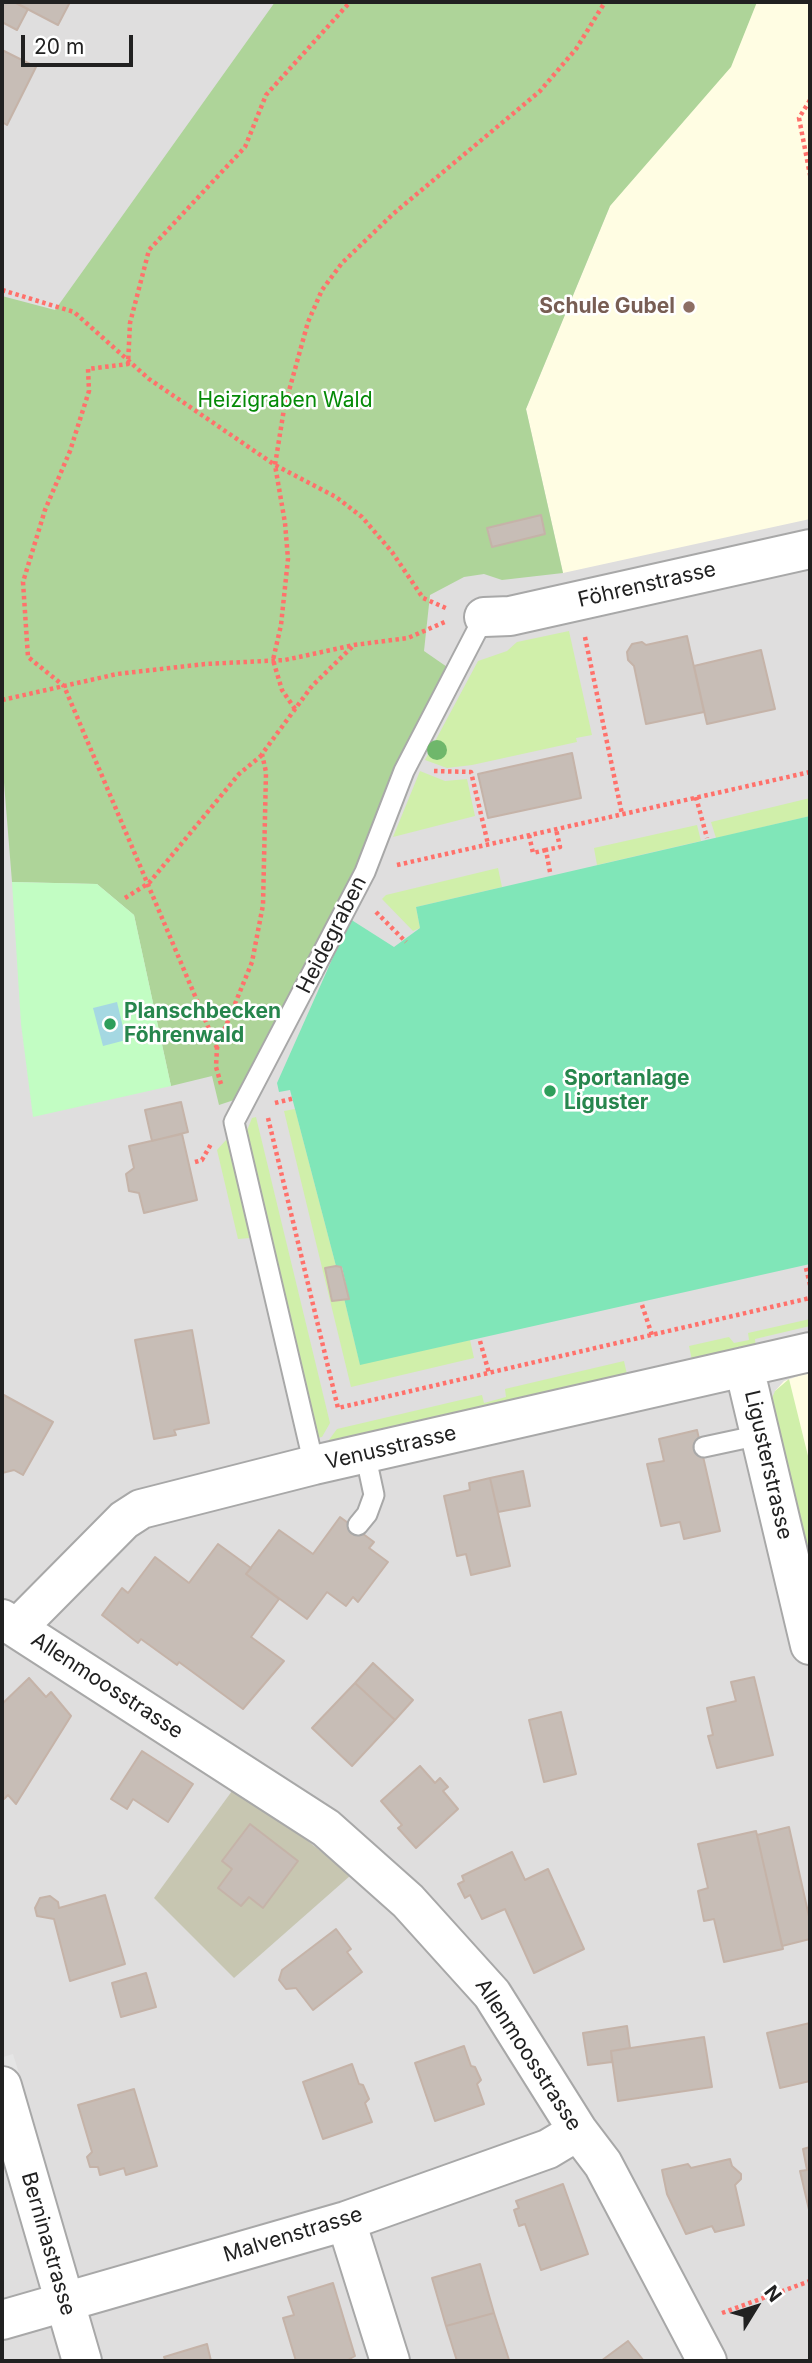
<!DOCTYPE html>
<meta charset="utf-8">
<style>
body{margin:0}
#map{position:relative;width:812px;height:2363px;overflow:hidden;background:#f2eee7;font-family:Inter,sans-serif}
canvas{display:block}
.frame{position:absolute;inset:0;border:4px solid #212121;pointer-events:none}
.north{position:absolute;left:721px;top:2272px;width:70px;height:70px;-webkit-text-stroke:5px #fff;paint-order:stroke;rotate:52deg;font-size:19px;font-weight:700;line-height:28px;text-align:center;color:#212121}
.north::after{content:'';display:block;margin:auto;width:24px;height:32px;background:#212121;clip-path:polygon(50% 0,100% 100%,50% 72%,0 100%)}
.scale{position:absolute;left:21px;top:35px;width:112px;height:32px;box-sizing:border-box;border:4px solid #212121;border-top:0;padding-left:9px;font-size:21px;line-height:24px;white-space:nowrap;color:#212121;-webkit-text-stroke:5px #fff;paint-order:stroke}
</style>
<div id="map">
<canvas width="812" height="2363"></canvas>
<div class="frame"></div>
<div class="north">N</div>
<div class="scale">20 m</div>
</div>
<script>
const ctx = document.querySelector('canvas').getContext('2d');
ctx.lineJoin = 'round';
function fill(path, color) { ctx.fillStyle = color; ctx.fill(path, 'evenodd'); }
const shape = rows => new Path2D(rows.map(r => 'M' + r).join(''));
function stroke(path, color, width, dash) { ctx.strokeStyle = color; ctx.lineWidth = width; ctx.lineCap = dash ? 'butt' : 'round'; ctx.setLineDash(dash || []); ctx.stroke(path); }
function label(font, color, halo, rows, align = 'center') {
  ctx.font = font + ' Inter,sans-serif'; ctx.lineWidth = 5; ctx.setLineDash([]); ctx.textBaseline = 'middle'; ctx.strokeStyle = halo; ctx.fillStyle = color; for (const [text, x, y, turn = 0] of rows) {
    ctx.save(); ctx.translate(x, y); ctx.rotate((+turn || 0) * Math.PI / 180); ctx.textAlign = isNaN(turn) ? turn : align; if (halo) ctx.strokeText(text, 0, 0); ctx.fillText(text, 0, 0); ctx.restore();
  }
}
fill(shape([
 [2,2,810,2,810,2361,2,2361]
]), '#dfdede');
fill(shape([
 [749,2,810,2,810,519,563,573,526,409,610,206],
 [810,1372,810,1576,775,1391,784,1381]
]), '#fffde3');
fill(shape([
 [232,1791,290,1827,351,1875,234,1978,154,1898]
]), '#c7c6b1');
fill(shape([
 [569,631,592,735,576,738,577,742,472,765,447,768,425,760,478,661,507,651,517,642],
 [420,771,445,781,467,779,475,816,393,837],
 [810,798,810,816,716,838,711,822],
 [697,825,701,841,597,865,594,848],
 [498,868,502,887,416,907,420,928,413,931,382,899,386,895],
 [295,1109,336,1266,326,1268,344,1298,360,1364,470,1340,474,1358,351,1387,284,1111],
 [256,1117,330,1423,322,1437,317,1438,244,1138,252,1118],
 [226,1140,228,1143,250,1238,238,1239,217,1150],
 [810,1319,810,1326,755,1339,756,1351,693,1365,689,1346,729,1337,734,1343,749,1340,748,1333],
 [624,1361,628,1379,326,1444,337,1429,482,1395,484,1403,506,1397,505,1389],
 [789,1379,810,1464,810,1576,770,1403,775,1391]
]), '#d0efaa');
fill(shape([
 [275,2,757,2,731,67,610,206,526,409,563,573,502,580,484,574,464,577,430,595,424,651,450,669,397,769,346,893,234,1100,219,1105,212,1076,171,1086,134,915,97,884,12,882,2,758,2,296,55,310]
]), '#aed499');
fill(shape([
 [12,882,97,884,134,915,171,1086,33,1117,21,1024]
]), '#c2fdc3');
fill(shape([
 [810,816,810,1264,360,1365,344,1298,349,1299,342,1267,336,1266,290,1090,279,1092,277,1083,350,919,394,947,420,928,416,907]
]), '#80e6b8');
fill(shape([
 [13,2054,30,2109,19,2113,3,2057]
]), '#e5e5e5');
fill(shape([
 [117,1002,126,1040,103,1046,93,1008]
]), '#a5d8e2');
const building = shape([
 [2,2,14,2,28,9,17,30,2,22,2,2],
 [14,2,70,2,58,25,14,2],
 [2,50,36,67,7,125,2,122,2,50],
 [541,515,545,534,492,547,487,528,541,515],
 [687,636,704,712,646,724,634,666,628,660,627,652,632,644,642,642,646,645,687,636],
 [761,650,775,709,707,724,694,666,761,650],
 [572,753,581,798,488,818,478,774,572,753],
 [181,1102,188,1132,152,1141,145,1110,181,1102],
 [182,1134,197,1200,144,1213,139,1193,129,1191,126,1174,134,1168,129,1146,182,1134],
 [336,1266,341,1267,349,1299,332,1301,325,1268,336,1266],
 [192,1330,209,1423,174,1430,176,1435,154,1439,135,1340,192,1330],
 [2,1394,53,1422,23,1475,14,1470,2,1473,2,1394],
 [697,1430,720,1531,684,1539,680,1522,661,1526,647,1464,664,1461,659,1439,697,1430],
 [523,1471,530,1506,498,1512,490,1478,523,1471],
 [490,1478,510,1566,471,1575,466,1554,457,1556,444,1496,470,1490,469,1483,490,1478],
 [340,1517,374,1542,369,1548,388,1562,358,1602,353,1597,346,1606,327,1592,307,1619,246,1574,279,1530,313,1554,340,1517],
 [218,1544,251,1568,246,1574,279,1599,251,1637,284,1661,243,1709,179,1662,177,1665,141,1639,138,1643,102,1615,122,1588,128,1593,155,1557,189,1583,218,1544],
 [373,1663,413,1700,395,1720,355,1683,373,1663],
 [754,1677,773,1755,717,1768,708,1736,713,1735,707,1708,736,1701,731,1682,754,1677],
 [29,1678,46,1697,51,1692,71,1716,16,1804,8,1795,4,1799,2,1797,2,1704,29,1678],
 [355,1683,395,1720,352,1766,312,1728,355,1683],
 [561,1712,576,1774,544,1782,529,1720,561,1712],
 [142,1751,193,1784,168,1822,133,1799,127,1809,111,1799,142,1751],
 [420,1766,435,1783,440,1778,448,1787,443,1791,458,1809,416,1848,398,1828,402,1825,381,1801,420,1766],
 [250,1824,298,1861,263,1908,249,1897,241,1906,218,1888,232,1869,222,1861,250,1824],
 [789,1827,810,1921,810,1939,782,1946,757,1835,789,1827],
 [756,1831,783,1949,724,1962,714,1919,704,1921,698,1891,708,1888,698,1844,756,1831],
 [512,1852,525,1880,548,1869,584,1949,534,1973,505,1909,482,1919,470,1895,465,1898,458,1884,464,1881,462,1876,512,1852],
 [105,1895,125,1964,70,1981,54,1919,37,1916,35,1908,40,1898,50,1896,58,1902,59,1908,105,1895],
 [336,1929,351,1949,347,1952,362,1972,313,2010,296,1988,286,1989,279,1980,282,1970,336,1929],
 [146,1973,156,2007,121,2017,112,1983,146,1973],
 [810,2023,810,2081,780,2088,767,2033,810,2023],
 [627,2026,630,2048,611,2051,612,2062,588,2065,583,2033,627,2026],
 [704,2037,712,2087,618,2101,611,2051,704,2037],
 [464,2046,471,2066,475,2067,481,2080,477,2084,484,2104,435,2121,415,2063,464,2046],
 [352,2064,359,2084,363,2085,369,2099,365,2103,372,2122,323,2139,303,2082,352,2064],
 [134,2089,157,2166,126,2175,124,2168,100,2175,98,2167,90,2167,87,2157,92,2152,78,2105,134,2089],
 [810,2147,810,2214,800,2171,807,2170,803,2149,810,2147],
 [730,2159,732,2166,741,2174,741,2179,735,2185,744,2225,715,2232,712,2226,686,2234,667,2194,662,2170,688,2164,691,2168,730,2159],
 [563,2184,588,2254,541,2270,525,2224,519,2226,514,2210,519,2208,516,2201,563,2184],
 [480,2264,494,2313,446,2326,432,2278,480,2264],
 [333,2283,355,2356,346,2361,296,2361,283,2318,294,2315,288,2297,333,2283],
 [494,2313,509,2360,457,2361,446,2326,494,2313],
 [628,2341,644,2361,601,2361,628,2341],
 [207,2344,211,2361,166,2361,164,2357,207,2344]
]);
fill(building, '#c7bdb6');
stroke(building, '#c5b3a8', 2);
const lane = shape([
 [704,1447,760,1435],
 [314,1465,234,1122,365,872,404,771,484,617],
 [358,1525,367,1514,374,1495,365,1453]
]);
const street = shape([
 [484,617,510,616,810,549],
 [744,1367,810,1645],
 [2,1619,326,1828,408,1901,492,1994,578,2131,603,2164,707,2361],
 [17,1628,124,1520,141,1509,314,1465,810,1352],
 [2,2086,82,2361],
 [346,2221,390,2361],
 [2,2320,346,2221,548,2149,578,2131]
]);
stroke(lane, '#a8a8a8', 23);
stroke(street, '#a8a8a8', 42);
stroke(shape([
 [810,100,799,118,810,175],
 [2,290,74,312,149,379,275,465,336,497,362,517,392,552,423,598,448,609],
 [585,637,622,814],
 [2,700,117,674,205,664,285,660,354,645,408,638,447,621],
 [295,709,282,690,273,660,281,625,288,559,285,523,275,465,284,409,308,322,322,290,342,263,393,214,540,91,576,49,605,2],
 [434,771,471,772,488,844],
 [696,797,707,838],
 [529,835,533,853,546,850],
 [397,865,810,772],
 [550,872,546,850,560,847,556,829],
 [125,898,149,883,239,774,262,755],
 [376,912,406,942],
 [217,1048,64,686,28,657,23,582,45,510,70,451,89,391,88,369,128,364,130,323,149,250,245,147,266,95,350,2],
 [221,1084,216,1067,217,1048,252,962,263,905,266,772,262,754,312,686,354,645],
 [275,1103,295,1098],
 [268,1118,338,1408,810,1298],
 [195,1162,202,1160,211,1144],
 [806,1268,810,1285],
 [642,1305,652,1335],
 [480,1341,489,1373],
 [722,2313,810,2281]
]), '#ff716b', 4.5, [3.5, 3.5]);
stroke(lane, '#fff', 19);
stroke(street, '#fff', 38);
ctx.fillStyle = '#6fb76b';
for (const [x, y] of [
 [437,750]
]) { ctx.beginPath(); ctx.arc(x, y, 10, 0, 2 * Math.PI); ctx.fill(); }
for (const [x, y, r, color] of [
 [689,307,7,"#8d6e63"],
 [110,1024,7,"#2e9e5b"],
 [550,1091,7,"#2e9e5b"]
]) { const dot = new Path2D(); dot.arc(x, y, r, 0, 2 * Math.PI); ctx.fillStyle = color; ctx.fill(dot); stroke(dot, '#fff', 2.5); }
label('bold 21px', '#785e54', '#fff', [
 ["Schule Gubel",675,307]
], 'right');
label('21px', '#048a06', '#fff', [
 ["Heizigraben Wald",285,401]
]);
label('21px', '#212121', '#fff', [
 ["Föhrenstrasse",647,585,-13],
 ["Heidegraben",332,935,-63],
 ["Venusstrasse",391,1448,-13],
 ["Ligusterstrasse",768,1465,77],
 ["Allenmoosstrasse",107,1686,33],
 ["Allenmoosstrasse",528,2055,57],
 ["Malvenstrasse",293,2235,-17],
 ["Berninastrasse",48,2244,74]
]);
label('bold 21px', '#27864d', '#fff', [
 ["Planschbecken",124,1012],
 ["Föhrenwald",124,1036],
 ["Sportanlage",564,1079],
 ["Liguster",564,1103]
], 'left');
</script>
